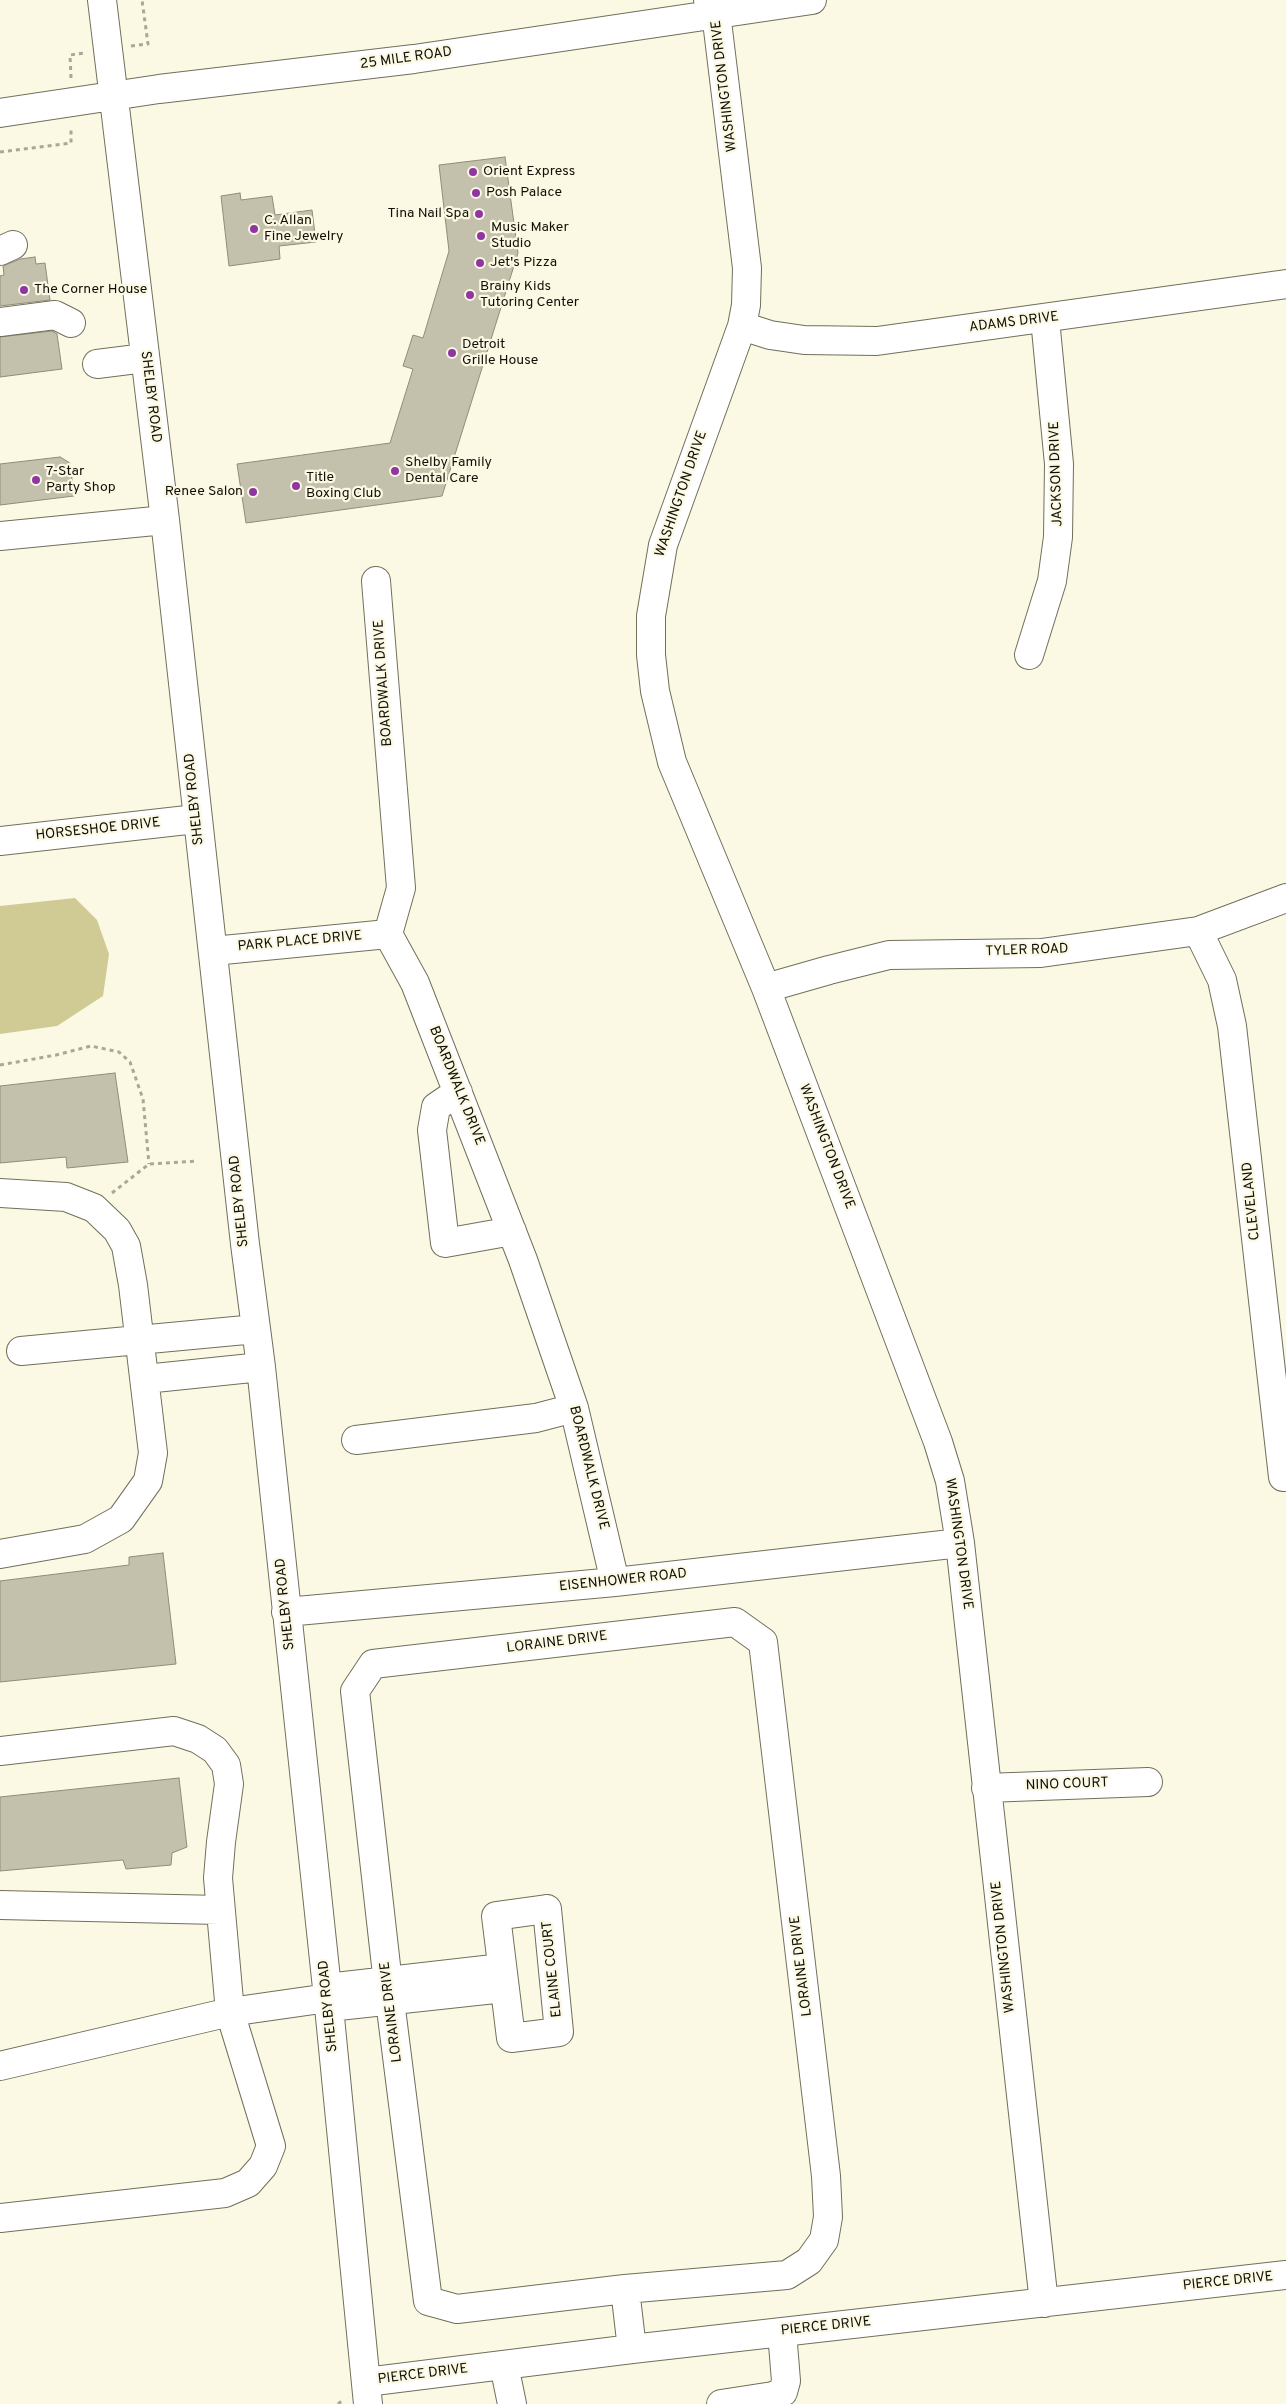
<!DOCTYPE html>
<style>
body{margin:0}
canvas{display:block;background:#fbf9e3}
</style>
<canvas width="1286" height="2404"></canvas>
<script>
const ctx = document.querySelector('canvas').getContext('2d');
ctx.lineJoin = 'round';
function fill(path, color) { ctx.fillStyle = color; ctx.fill(path, 'evenodd'); }
const shape = rows => new Path2D(rows.map(r => 'M' + r).join(''));
function stroke(path, color, width, dash) { ctx.strokeStyle = color; ctx.lineWidth = width; ctx.lineCap = dash ? 'butt' : 'round'; ctx.setLineDash(dash || []); ctx.stroke(path); }
function label(font, color, halo, rows, align = 'center') {
  ctx.font = font + ' Overpass,sans-serif'; ctx.lineWidth = 4.5; ctx.setLineDash([]); ctx.textBaseline = 'middle'; ctx.strokeStyle = halo; ctx.fillStyle = color; for (const [text, x, y, turn = 0] of rows) {
    ctx.save(); ctx.translate(x, y); ctx.rotate((+turn || 0) * Math.PI / 180); ctx.textAlign = isNaN(turn) ? turn : align; if (halo) ctx.strokeText(text, 0, 0); ctx.fillText(text, 0, 0); ctx.restore();
  }
}
fill(shape([
 [75,898,97,920,109,954,103,996,57,1026,0,1034,0,906]
]), '#d0ca94');
const building = shape([
 [505,157,518,253,442,496,246,523,237,464,390,443,413,369,403,366,413,335,423,338,449,251,439,165,505,157],
 [240,193,241,200,272,196,275,215,312,210,316,242,279,246,280,259,229,266,221,196,240,193],
 [35,257,36,264,45,263,50,300,0,306,0,276,4,275,3,266,20,259,35,257],
 [52,331,57,334,62,369,0,377,0,337,52,331],
 [60,457,70,463,74,496,0,505,0,464,60,457],
 [115,1073,128,1162,67,1168,66,1157,0,1163,0,1086,115,1073],
 [163,1553,176,1664,0,1682,0,1581,129,1565,129,1557,163,1553],
 [179,1778,187,1847,172,1853,171,1865,126,1869,123,1860,0,1871,0,1797,179,1778]
]);
fill(building, '#c3c1ac');
stroke(building, '#8f8d79', 1);
const minor = shape([
 [102,0,165,520,245,1244,261,1367,329,2007,368,2404],
 [708,0,716,13,747,268,746,305,742,326,663,545,651,616,651,655,655,691,672,762,766,988,938,1442,950,1481,960,1543,1044,2303],
 [0,113,159,89,414,59,812,0],
 [0,251,13,245],
 [0,322,55,315,71,323],
 [742,326,770,335,804,340,877,341,1286,284],
 [97,364,145,358],
 [0,536,165,520],
 [376,581,401,888,388,934,415,983,523,1260,574,1408,615,1582],
 [1029,655,1052,581,1058,537,1059,464,1045,319],
 [0,841,196,819],
 [1198,931,1222,980,1232,1026,1283,1477],
 [213,951,388,934],
 [766,988,829,970,889,955,1041,953,1198,931,1286,898],
 [458,1092,436,1107,432,1130,445,1243,512,1231],
 [0,1193,66,1197,94,1208,117,1230,126,1246,133,1285,153,1453,148,1481,121,1519,85,1539,0,1554],
 [21,1351,256,1329],
 [145,1379,261,1367],
 [356,1440,536,1418,574,1408],
 [286,1612,615,1582,960,1543],
 [735,1622,763,1642,826,2176,828,2217,824,2240,809,2261,787,2275,625,2289,457,2309,428,2301,390,2001,355,1691,373,1664,735,1622],
 [0,1751,174,1731,198,1739,215,1750,226,1765,229,1784,221,1842,218,1878,230,2012,271,2146,263,2166,248,2183,225,2193,0,2218],
 [986,1788,1148,1782],
 [0,1905,219,1910],
 [547,1909,559,2032,511,2038,496,1916,547,1909],
 [327,1988,502,1968],
 [329,2007,504,1988],
 [0,2066,230,2012,328,1998],
 [625,2289,632,2349],
 [504,2365,512,2404],
 [366,2382,632,2349,1286,2275],
 [721,2404,773,2396,783,2392,786,2381,782,2332]
]);
stroke(minor, '#716f5b', 30);
stroke(shape([
 [131,46,148,44,142,0],
 [71,78,70,55,85,53],
 [0,152,71,143,71,127],
 [0,1065,56,1055,91,1046,119,1052,130,1062,143,1099,149,1164],
 [112,1193,149,1164,196,1161],
 [338,2404,343,2400]
]), '#a9a897', 3, [4, 4]);
stroke(minor, '#fff', 28);
for (const [x, y, r, color] of [
 [473,172,5,"#9036a2"],
 [476,193,5,"#9036a2"],
 [479,214,5,"#9036a2"],
 [254,229,5,"#9036a2"],
 [481,236,5,"#9036a2"],
 [480,263,5,"#9036a2"],
 [24,290,5,"#9036a2"],
 [470,295,5,"#9036a2"],
 [452,353,5,"#9036a2"],
 [395,471,5,"#9036a2"],
 [36,480,5,"#9036a2"],
 [296,486,5,"#9036a2"],
 [253,492,5,"#9036a2"]
]) { const dot = new Path2D(); dot.arc(x, y, r, 0, 2 * Math.PI); ctx.fillStyle = color; ctx.fill(dot); stroke(dot, '#fbf9e3', 2); }
label('14px', '#111008', '#fbf9e3', [
 ["25 MILE ROAD",406,59,-8],
 ["WASHINGTON DRIVE",725,86,-97],
 ["ADAMS DRIVE",1014,323,-7],
 ["SHELBY ROAD",150,397,83],
 ["JACKSON DRIVE",1057,474,-92],
 ["WASHINGTON DRIVE",682,494,-71],
 ["BOARDWALK DRIVE",384,683,-94],
 ["SHELBY ROAD",195,799,-96],
 ["HORSESHOE DRIVE",98,830,-6],
 ["PARK PLACE DRIVE",300,942,-5],
 ["TYLER ROAD",1027,951,-2],
 ["BOARDWALK DRIVE",456,1086,68],
 ["WASHINGTON DRIVE",826,1147,69],
 ["SHELBY ROAD",240,1201,-96],
 ["CLEVELAND",1252,1201,-96],
 ["BOARDWALK DRIVE",588,1468,76],
 ["WASHINGTON DRIVE",958,1544,82],
 ["EISENHOWER ROAD",623,1581,-6],
 ["SHELBY ROAD",286,1604,-96],
 ["LORAINE DRIVE",557,1643,-7],
 ["NINO COURT",1067,1785,-2],
 ["WASHINGTON DRIVE",1004,1947,-96],
 ["LORAINE DRIVE",802,1966,-97],
 ["ELAINE COURT",553,1969,-96],
 ["SHELBY ROAD",329,2006,-96],
 ["LORAINE DRIVE",392,2012,-97],
 ["PIERCE DRIVE",1228,2282,-6],
 ["PIERCE DRIVE",826,2327,-6],
 ["PIERCE DRIVE",423,2375,-7]
]);
label('14px', '#111008', '#fbf9e3', [
 ["Orient Express",483,172],
 ["Posh Palace",486,193],
 ["Tina Nail Spa",469,214,"right"],
 ["C. Allan",264,221],
 ["Fine Jewelry",264,237],
 ["Music Maker",491,228],
 ["Studio",491,244],
 ["Jet's Pizza",490,263],
 ["Brainy Kids",480,287],
 ["Tutoring Center",480,303],
 ["The Corner House",34,290],
 ["Detroit",462,345],
 ["Grille House",462,361],
 ["Shelby Family",405,463],
 ["Dental Care",405,479],
 ["7-Star",46,472],
 ["Party Shop",46,488],
 ["Title",306,478],
 ["Boxing Club",306,494],
 ["Renee Salon",243,492,"right"]
], 'left');
</script>
